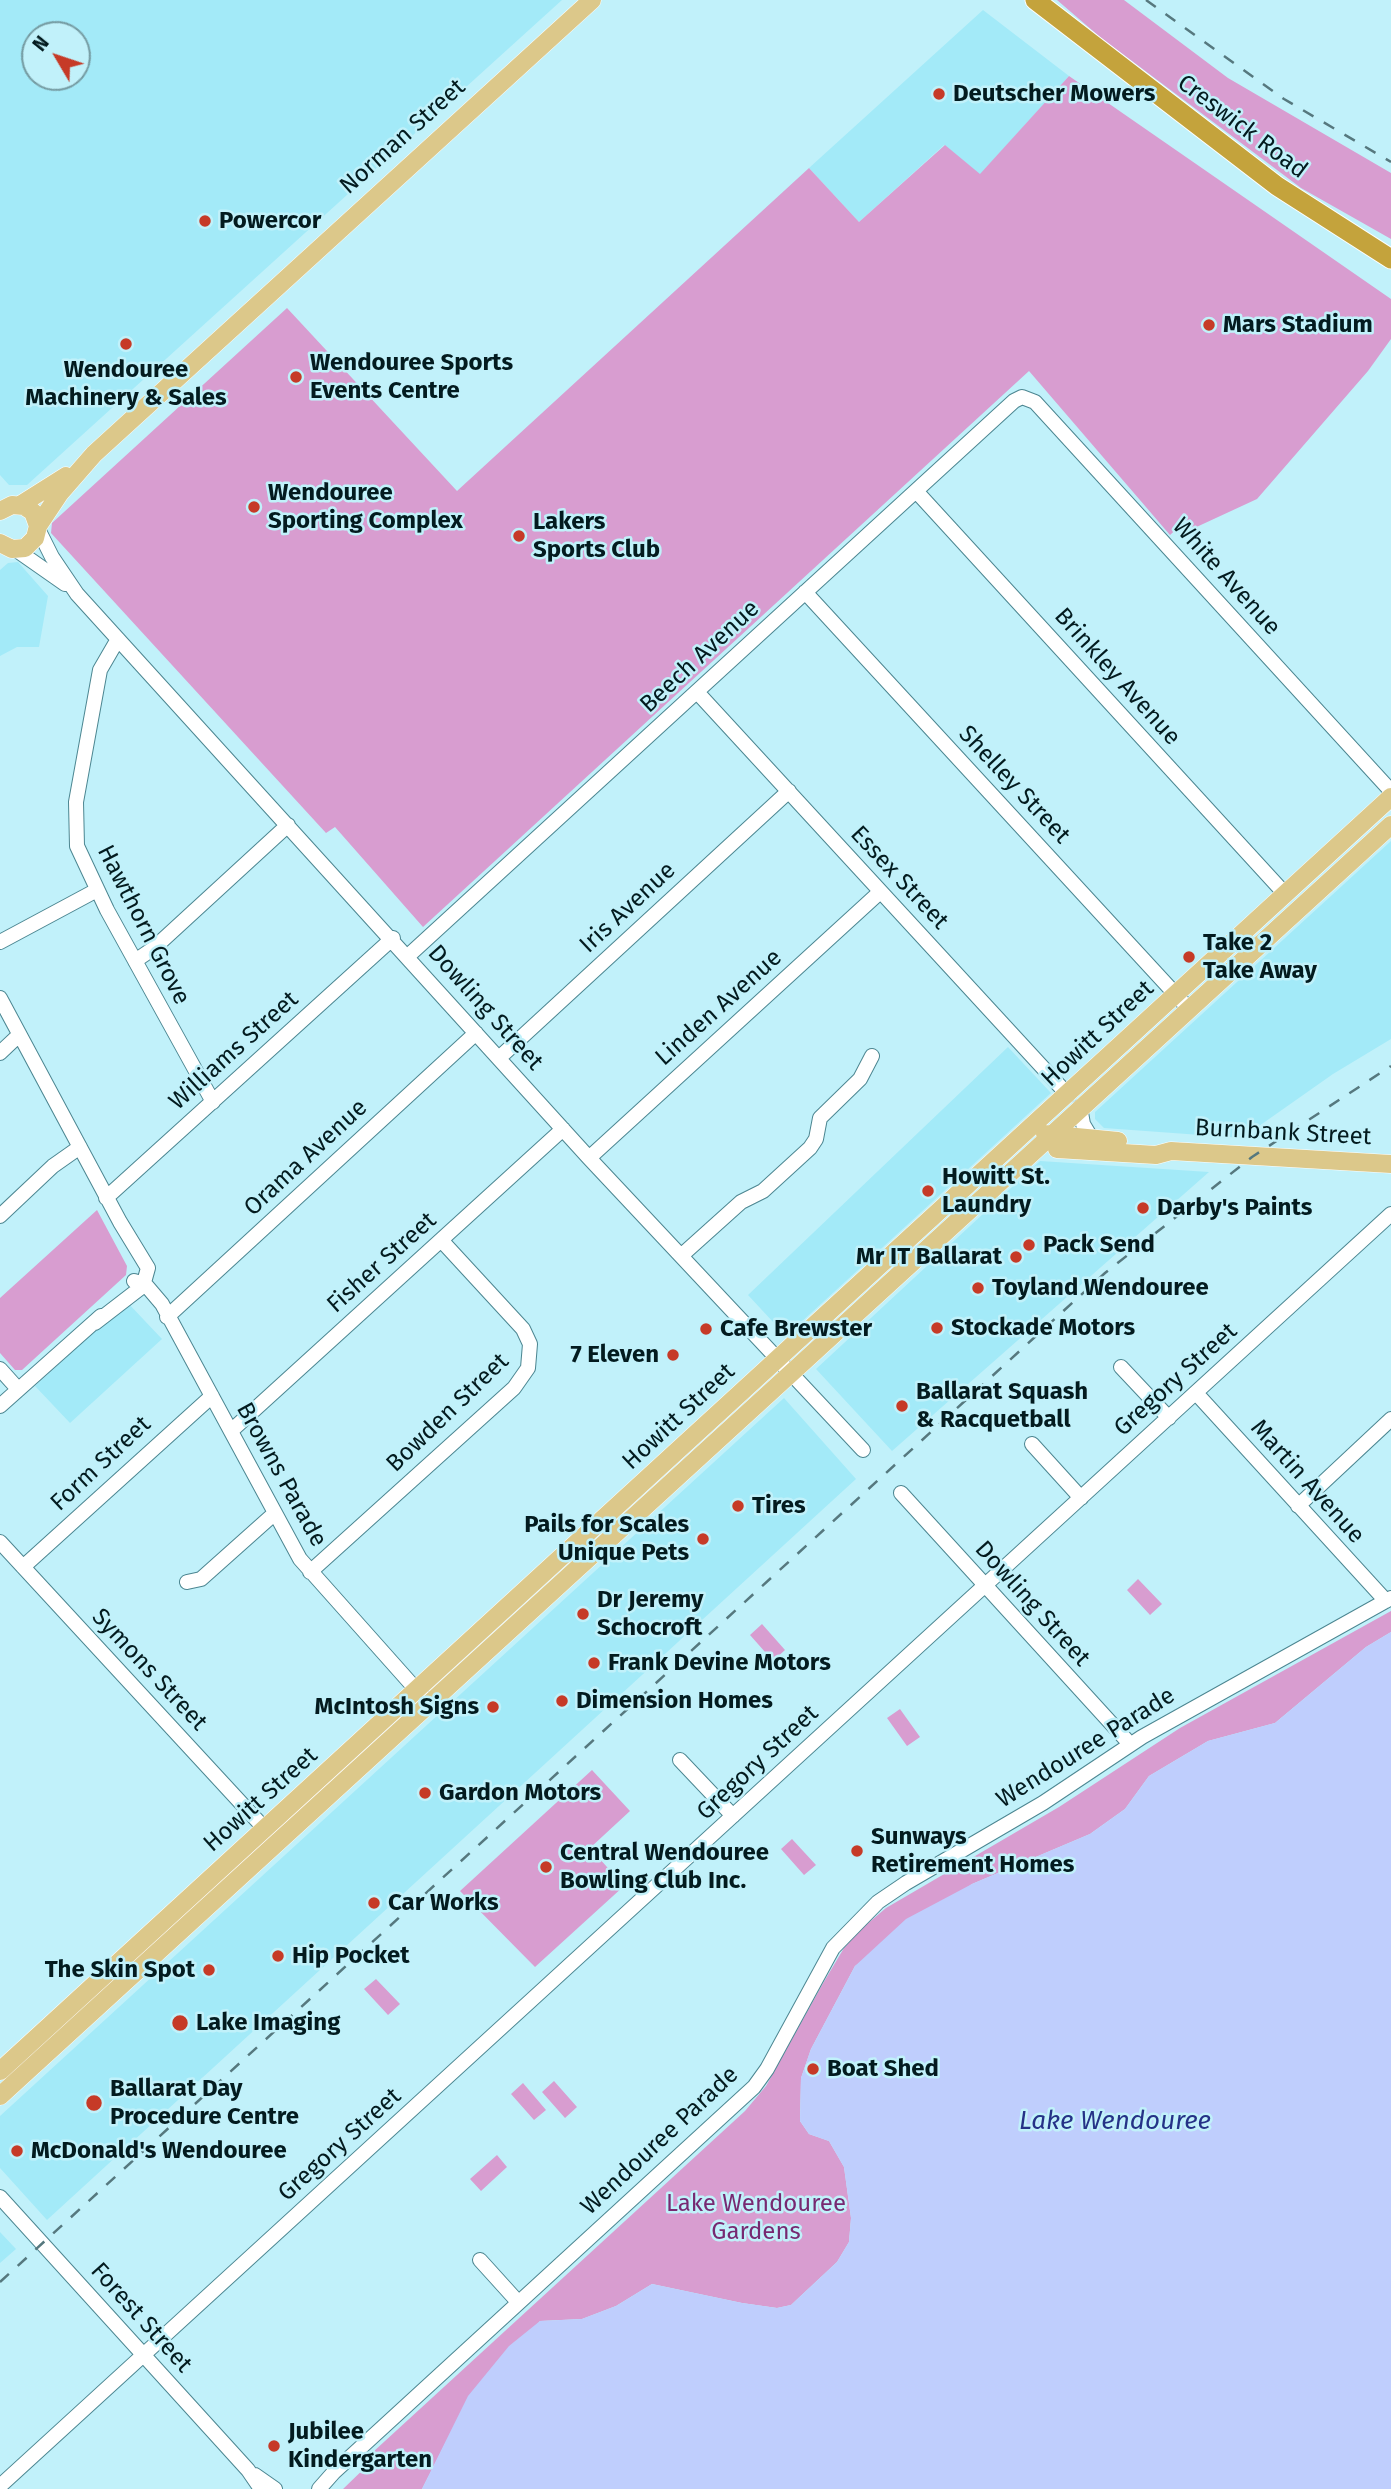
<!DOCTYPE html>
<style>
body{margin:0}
#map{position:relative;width:1391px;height:2489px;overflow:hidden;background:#c1f1fa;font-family:"Fira Sans",sans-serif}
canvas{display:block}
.north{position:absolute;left:21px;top:21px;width:70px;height:70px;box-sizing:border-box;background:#c1f1fa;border:2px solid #759ba2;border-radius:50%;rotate:309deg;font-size:19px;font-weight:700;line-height:28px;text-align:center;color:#031b1f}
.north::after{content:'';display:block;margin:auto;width:24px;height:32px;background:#c63a27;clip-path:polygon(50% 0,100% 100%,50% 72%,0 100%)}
</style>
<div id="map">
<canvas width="1391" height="2489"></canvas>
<div class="north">N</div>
</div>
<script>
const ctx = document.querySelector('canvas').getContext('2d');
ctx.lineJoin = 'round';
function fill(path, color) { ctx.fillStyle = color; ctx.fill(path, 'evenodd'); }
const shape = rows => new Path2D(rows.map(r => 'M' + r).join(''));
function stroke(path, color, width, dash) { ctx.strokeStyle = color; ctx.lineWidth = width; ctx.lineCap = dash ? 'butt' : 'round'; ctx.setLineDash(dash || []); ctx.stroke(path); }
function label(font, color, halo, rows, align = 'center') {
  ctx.font = font + ' "Fira Sans",sans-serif'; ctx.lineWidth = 5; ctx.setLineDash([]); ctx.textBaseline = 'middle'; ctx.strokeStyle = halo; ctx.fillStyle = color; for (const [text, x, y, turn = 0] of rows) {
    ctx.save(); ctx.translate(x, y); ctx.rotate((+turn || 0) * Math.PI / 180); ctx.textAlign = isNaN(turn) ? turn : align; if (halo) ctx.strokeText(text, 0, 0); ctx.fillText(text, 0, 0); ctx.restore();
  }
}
fill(shape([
 [0,0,562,0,27,485,9,485,0,475],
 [35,35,77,35,77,77,35,77],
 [983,10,1069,76,980,175,944,145,859,222,809,168],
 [18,562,48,596,39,647,17,647,0,656,0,570,8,563],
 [1391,841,1391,1039,1333,1074,1242,1138,1104,1128,1095,1119,1095,1112],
 [1008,1047,1051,1093,786,1336,748,1295],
 [1040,1161,1209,1172,892,1451,816,1369],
 [127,1302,162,1339,70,1423,35,1386],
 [784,1398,856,1479,47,2220,0,2168,0,2116],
 [0,2232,16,2249,0,2263]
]), '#a3eaf8');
fill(shape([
 [1057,0,1124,0,1228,78,1391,173,1391,239,1301,188,1100,37],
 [1069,76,1391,299,1391,339,1368,371,1257,499,1190,530,1183,523,1170,535,1029,371,423,927,335,827,326,833,51,533,52,523,287,308,457,491,809,168,859,222,945,145,980,174],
 [97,1210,127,1266,126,1275,22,1370,15,1370,0,1353,0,1298],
 [1138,1579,1162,1604,1150,1615,1127,1590],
 [1391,1611,1391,1632,1366,1647,1275,1723,1208,1741,1149,1776,1125,1809,1090,1834,972,1884,855,1966,811,2049,801,2078,800,2121,809,2134,829,2141,844,2167,851,2218,849,2242,837,2262,791,2305,777,2308,742,2303,652,2284,616,2306,582,2319,540,2321,445,2444,422,2489,343,2489,373,2460,373,2452,745,2111,766,2086,822,1985,844,1948,860,1930,886,1908,1059,1807,1180,1728],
 [762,1624,785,1650,773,1661,750,1635],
 [900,1709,920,1737,907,1746,887,1718],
 [592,1770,630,1811,590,1848,624,1886,535,1967,460,1891],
 [792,1839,816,1865,804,1875,781,1849],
 [376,1979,400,2004,388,2015,364,1989],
 [554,2081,577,2107,565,2118,542,2092],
 [523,2083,546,2110,534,2120,511,2094],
 [497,2155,507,2167,481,2191,470,2179]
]), '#d89dd0');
fill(shape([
 [1391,1632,1391,2489,422,2489,468,2396,509,2346,540,2321,582,2319,616,2306,652,2284,742,2303,777,2308,791,2305,837,2262,849,2242,851,2218,844,2167,829,2141,809,2134,800,2121,801,2078,811,2049,855,1966,906,1919,972,1884,1090,1834,1125,1809,1149,1776,1208,1741,1275,1723,1366,1647]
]), '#bfcefd');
const minor = shape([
 [916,491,1286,895],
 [38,529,52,557,77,594,589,1158,863,1450],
 [15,549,65,584],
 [805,592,1189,1009],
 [118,639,100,670,76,802,77,846,107,910,213,1102],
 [697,692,1068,1095],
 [0,942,97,890],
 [408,956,1014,401,1022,397,1035,402,1391,791],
 [135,961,154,948,288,825],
 [0,998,120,1222,148,1268,143,1286,95,1323],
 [0,1053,19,1035],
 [499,1058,789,791],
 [1080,1107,1083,1124,1092,1139],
 [589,1158,880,892],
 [106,1198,393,938],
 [0,1216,53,1166,80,1147],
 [682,1255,741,1202,763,1191,810,1148,816,1139,820,1118,860,1079,872,1056],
 [134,1281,145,1284,162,1304,300,1559,429,1704],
 [167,1317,476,1033],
 [1121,1367,1169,1418],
 [0,1369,18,1389],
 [1196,1393,1386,1601],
 [0,1406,101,1316],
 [231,1431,563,1129],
 [1032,1444,1081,1498],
 [901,1493,1130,1744],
 [1298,1506,1391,1419],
 [0,1542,265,1829],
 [23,1567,212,1396],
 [310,1572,514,1388,528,1368,530,1344,523,1329,441,1240],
 [187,1582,201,1579,275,1513],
 [680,1760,733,1816],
 [0,2197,248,2470,261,2489],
 [480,2260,518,2302],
 [255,2475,275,2489],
 [0,2486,1391,1214],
 [319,2489,334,2472,754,2087,767,2069,833,1948,878,1902,906,1883,1043,1803,1142,1737,1391,1598]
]);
const major = shape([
 [20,505,66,476],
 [0,511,12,505,24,506,33,512,38,526,35,538,25,548,12,549,0,543],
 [38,526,60,493,94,454,592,0],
 [1045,1134,1118,1141],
 [1057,1149,1156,1155,1171,1151,1391,1164],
 [0,2071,1391,797],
 [0,2096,1391,825]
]);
const highway = shape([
 [1035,0,1277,186,1391,259]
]);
stroke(minor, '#4c8691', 16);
stroke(major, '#fff', 19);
stroke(highway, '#fff', 21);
stroke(minor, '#fff', 14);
stroke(major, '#dcc88a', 18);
stroke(highway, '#c4a33c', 19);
stroke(shape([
 [1146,0,1284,99,1391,162],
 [0,2282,1105,1273,1252,1157,1391,1066]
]), '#56787e', 2.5, [12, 12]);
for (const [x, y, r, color] of [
 [939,94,7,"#c63a27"],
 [205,221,7,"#c63a27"],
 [1209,325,7,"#c63a27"],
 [126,344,7,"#c63a27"],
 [296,377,7,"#c63a27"],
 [254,507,7,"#c63a27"],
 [519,536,7,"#c63a27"],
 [1189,957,7,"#c63a27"],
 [928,1191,7,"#c63a27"],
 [1143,1208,7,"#c63a27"],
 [1029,1245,7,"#c63a27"],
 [1016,1257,7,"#c63a27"],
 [978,1288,7,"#c63a27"],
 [937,1328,7,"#c63a27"],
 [706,1329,7,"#c63a27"],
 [673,1355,7,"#c63a27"],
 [902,1406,7,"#c63a27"],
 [738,1506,7,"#c63a27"],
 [703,1539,7,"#c63a27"],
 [583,1614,7,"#c63a27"],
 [594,1663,7,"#c63a27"],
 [562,1701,7,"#c63a27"],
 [493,1707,7,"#c63a27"],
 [425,1793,7,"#c63a27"],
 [857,1851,7,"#c63a27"],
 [546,1867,7,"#c63a27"],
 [374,1903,7,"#c63a27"],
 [278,1956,7,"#c63a27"],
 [209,1970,7,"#c63a27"],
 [180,2023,9,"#c63a27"],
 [813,2069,7,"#c63a27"],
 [94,2103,9,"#c63a27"],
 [17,2151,7,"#c63a27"],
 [274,2446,7,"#c63a27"]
]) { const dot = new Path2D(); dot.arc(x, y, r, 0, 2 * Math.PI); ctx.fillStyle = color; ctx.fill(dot); stroke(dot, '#c1f1fa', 2.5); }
label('bold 24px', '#031b1f', '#c1f1fa', [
 ["Deutscher Mowers",953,94],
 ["Powercor",219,221],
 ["Mars Stadium",1223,325],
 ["Wendouree Sports",310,363],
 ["Events Centre",310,391],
 ["Wendouree",126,370,"center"],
 ["Machinery & Sales",126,398,"center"],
 ["Wendouree",268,493],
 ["Sporting Complex",268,521],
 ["Lakers",533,522],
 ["Sports Club",533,550],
 ["Take 2",1203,943],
 ["Take Away",1203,971],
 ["Howitt St.",942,1177],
 ["Laundry",942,1205],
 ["Darby's Paints",1157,1208],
 ["Pack Send",1043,1245],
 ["Mr IT Ballarat",1002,1257,"right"],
 ["Toyland Wendouree",992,1288],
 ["Stockade Motors",951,1328],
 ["Cafe Brewster",720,1329],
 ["7 Eleven",659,1355,"right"],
 ["Ballarat Squash",916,1392],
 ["& Racquetball",916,1420],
 ["Tires",752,1506],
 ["Pails for Scales",689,1525,"right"],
 ["Unique Pets",689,1553,"right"],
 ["Dr Jeremy",597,1600],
 ["Schocroft",597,1628],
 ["Frank Devine Motors",608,1663],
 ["Dimension Homes",576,1701],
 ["McIntosh Signs",479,1707,"right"],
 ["Gardon Motors",439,1793],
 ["Sunways",871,1837],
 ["Retirement Homes",871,1865],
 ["Central Wendouree",560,1853],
 ["Bowling Club Inc.",560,1881],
 ["Car Works",388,1903],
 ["Hip Pocket",292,1956],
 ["The Skin Spot",195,1970,"right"],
 ["Lake Imaging",196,2023],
 ["Boat Shed",827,2069],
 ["Ballarat Day",110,2089],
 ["Procedure Centre",110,2117],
 ["McDonald's Wendouree",31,2151],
 ["Jubilee",288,2432],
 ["Kindergarten",288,2460]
], 'left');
label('24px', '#031b1f', '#c1f1fa', [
 ["Creswick Road",1242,127,37],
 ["Norman Street",403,137,-42],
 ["White Avenue",1226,577,48],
 ["Beech Avenue",700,657,-43],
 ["Brinkley Avenue",1117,677,48],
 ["Shelley Street",1014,785,47],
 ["Essex Street",899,878,47],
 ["Iris Avenue",628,908,-43],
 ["Hawthorn Grove",143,925,63],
 ["Dowling Street",485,1008,48],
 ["Linden Avenue",719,1008,-42],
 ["Howitt Street",1098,1034,-43],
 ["Williams Street",234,1051,-42],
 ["Burnbank Street",1283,1133,3],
 ["Orama Avenue",306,1158,-43],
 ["Fisher Street",382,1263,-42],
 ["Gregory Street",1176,1380,-42],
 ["Bowden Street",448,1413,-44],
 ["Howitt Street",679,1417,-43],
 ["Form Street",101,1464,-43],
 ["Browns Parade",281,1475,61],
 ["Martin Avenue",1307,1482,48],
 ["Dowling Street",1032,1604,48],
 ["Symons Street",149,1670,47],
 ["Wendouree Parade",1086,1748,-32],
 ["Gregory Street",758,1763,-43],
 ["Howitt Street",261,1800,-42],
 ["Wendouree Parade",660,2141,-43],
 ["Gregory Street",340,2145,-42],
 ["Forest Street",141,2318,48]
]);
label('24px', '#772971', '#c1f1fa', [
 ["Lake Wendouree",756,2204],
 ["Gardens",756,2232]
]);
label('italic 26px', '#253287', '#c1f1fa', [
 ["Lake Wendouree",1115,2122]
]);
</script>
